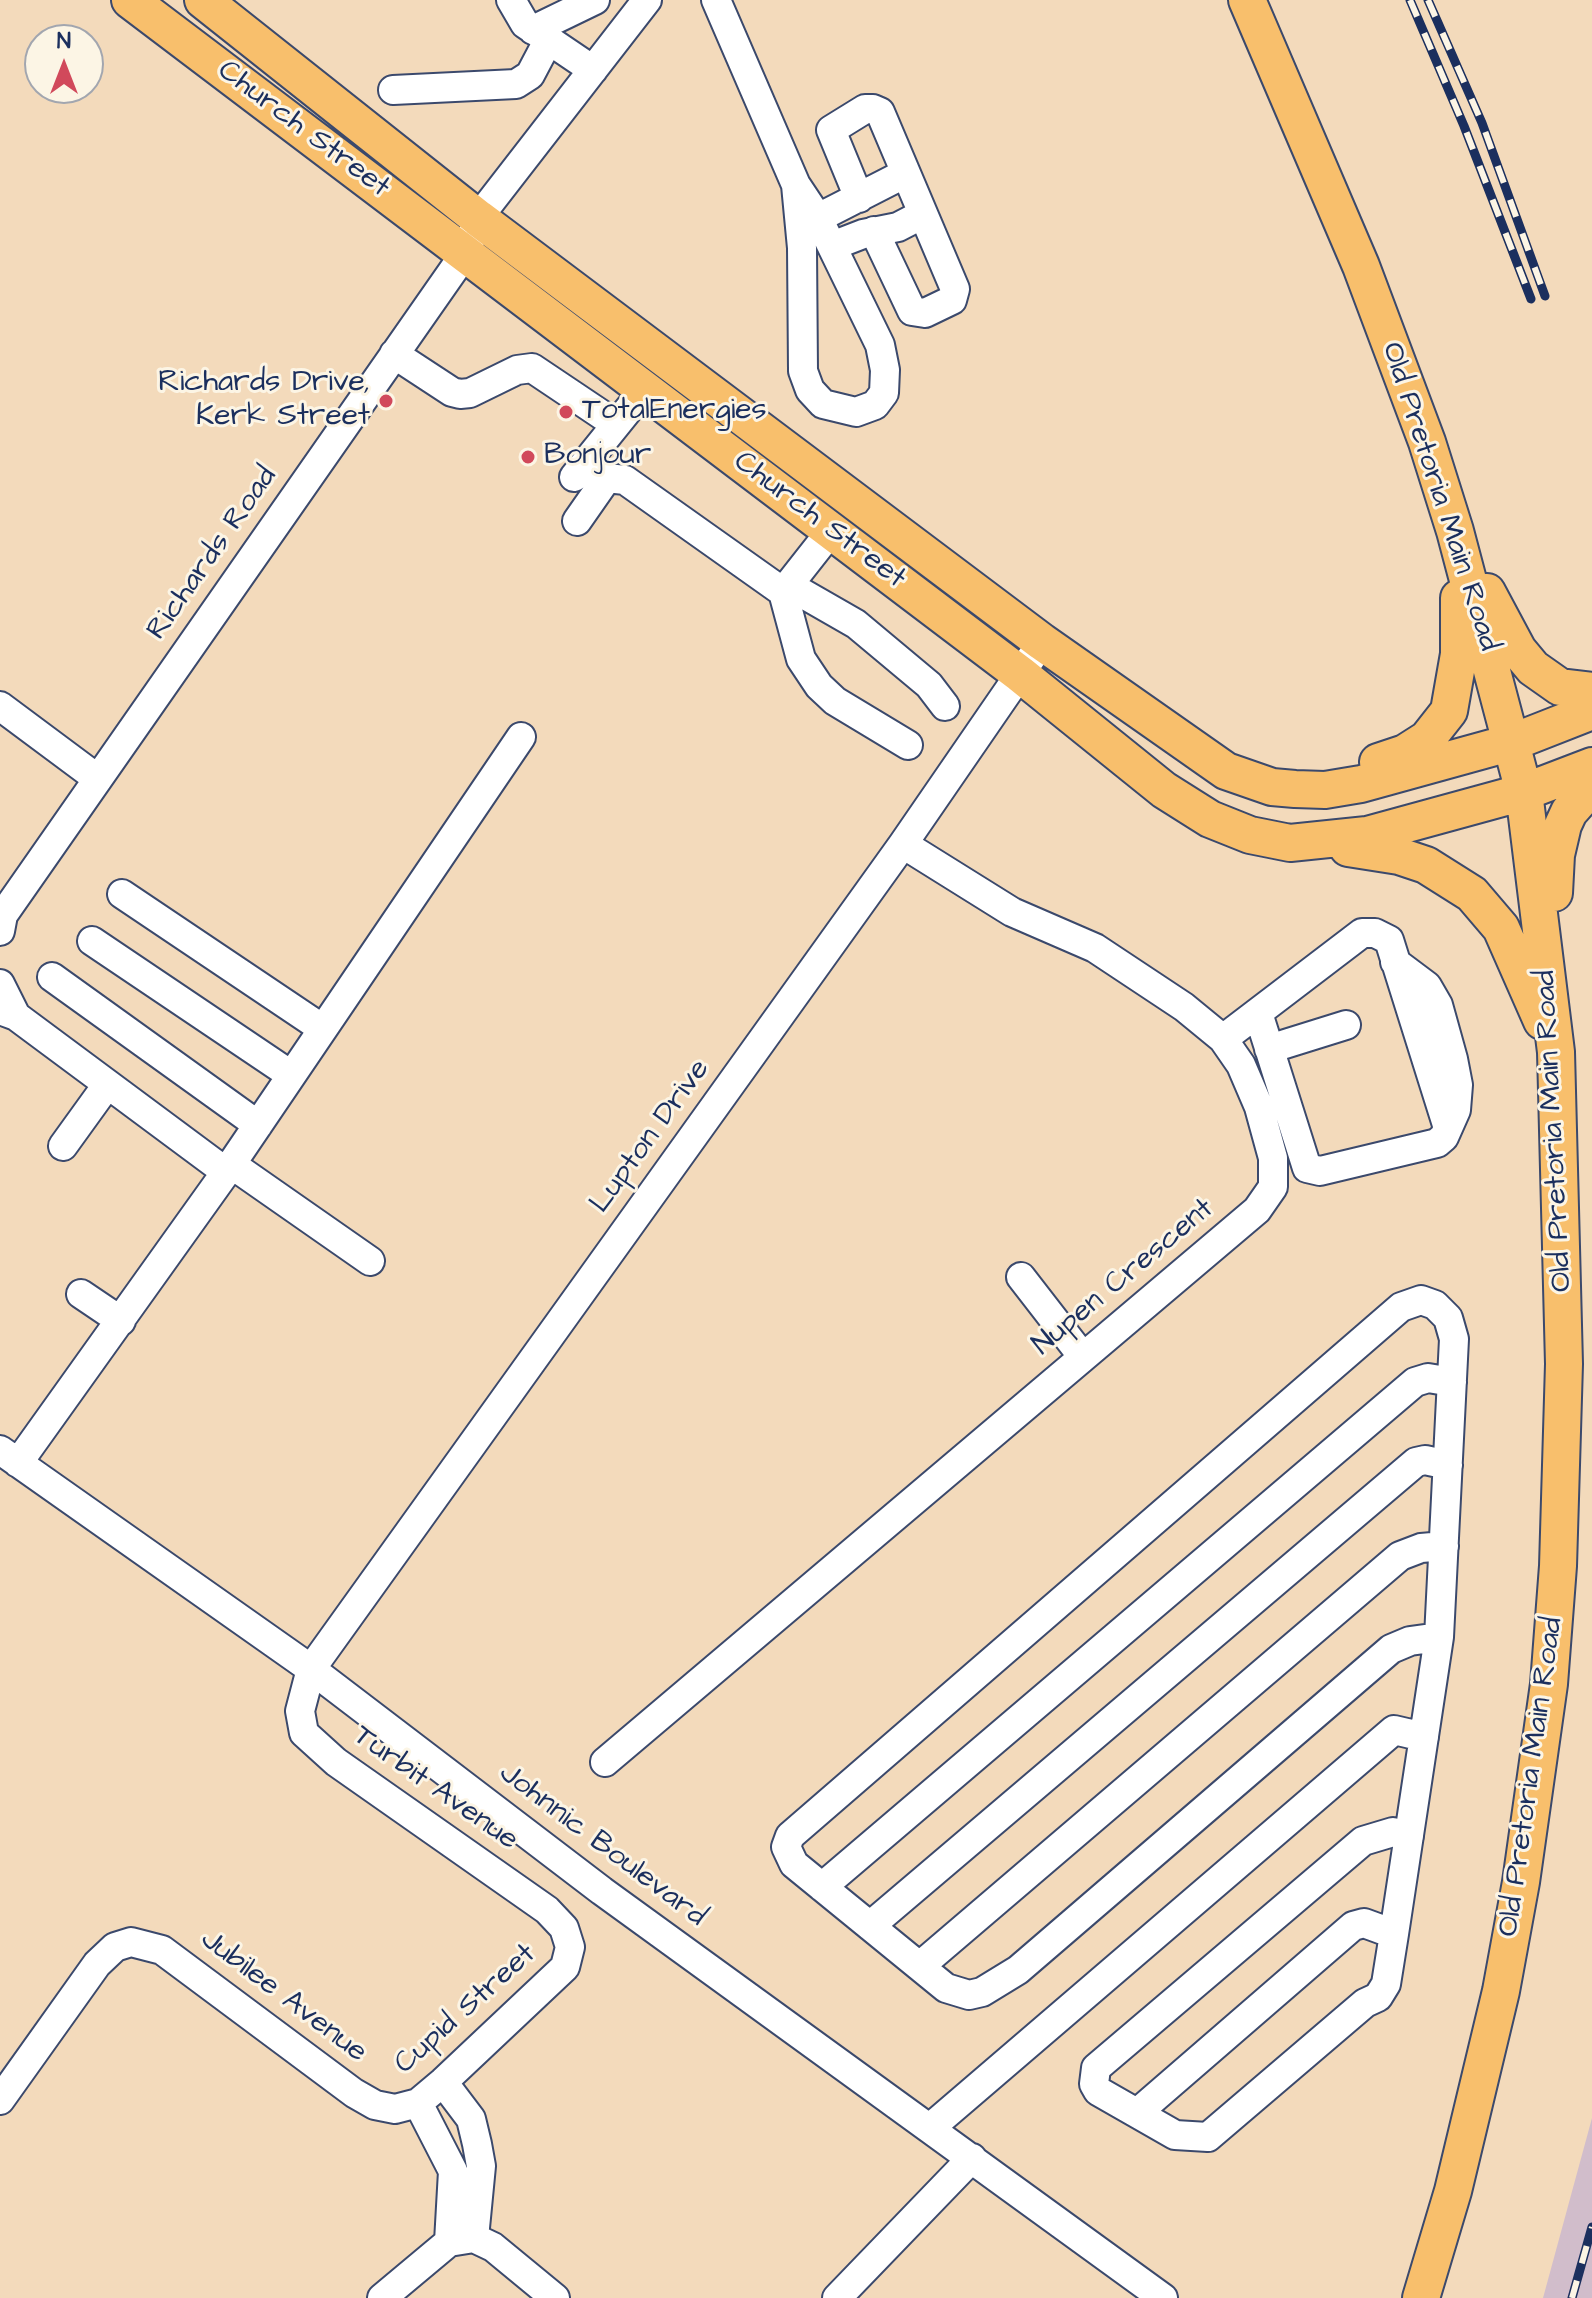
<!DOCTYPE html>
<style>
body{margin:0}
#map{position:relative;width:1592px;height:2298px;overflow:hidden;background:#f3dabb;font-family:"Architects Daughter",sans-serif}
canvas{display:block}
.north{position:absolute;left:24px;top:24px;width:80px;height:80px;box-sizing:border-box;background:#fcf5e5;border:2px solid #a2a6af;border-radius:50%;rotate:0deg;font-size:22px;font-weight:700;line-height:32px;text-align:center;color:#1b2f5e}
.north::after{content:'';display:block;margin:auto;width:28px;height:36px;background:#d1495b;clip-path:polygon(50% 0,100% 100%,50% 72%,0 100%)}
</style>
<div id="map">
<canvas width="1592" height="2298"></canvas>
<div class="north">N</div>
</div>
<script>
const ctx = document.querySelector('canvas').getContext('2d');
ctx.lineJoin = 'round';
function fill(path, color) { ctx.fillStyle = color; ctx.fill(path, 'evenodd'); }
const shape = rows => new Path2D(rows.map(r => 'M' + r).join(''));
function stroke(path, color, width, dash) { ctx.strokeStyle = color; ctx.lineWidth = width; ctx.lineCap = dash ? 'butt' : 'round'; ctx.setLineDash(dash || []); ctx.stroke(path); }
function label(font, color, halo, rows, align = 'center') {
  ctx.font = font + ' "Architects Daughter",sans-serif'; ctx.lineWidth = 6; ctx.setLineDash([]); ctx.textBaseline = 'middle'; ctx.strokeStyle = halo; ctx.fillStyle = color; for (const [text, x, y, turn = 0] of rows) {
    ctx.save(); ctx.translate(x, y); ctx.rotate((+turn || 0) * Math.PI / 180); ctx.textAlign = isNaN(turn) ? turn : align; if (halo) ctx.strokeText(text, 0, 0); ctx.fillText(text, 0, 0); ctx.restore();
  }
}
fill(shape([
 [1592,2118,1592,2298,1543,2298]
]), '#d1bdcb');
const minor = shape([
 [511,0,525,24,593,70],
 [716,0,796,185,818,218,880,345,885,370,884,393,875,405,856,412,823,404,810,390,803,371,802,248,796,185],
 [533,30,595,0],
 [393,90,516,84,530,75,549,39],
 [859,198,831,130,865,109,873,109,880,112,955,289,952,300,925,313,912,311,874,231],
 [818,218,904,174],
 [832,246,863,234,898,227,923,214],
 [394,354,452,392,460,394,470,393,517,370,532,368,614,423],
 [574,477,645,389],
 [577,521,607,478,625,480,783,592,801,659,819,686,835,701,908,745],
 [788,585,856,624,929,685,945,706],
 [783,592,831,531],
 [0,706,98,779],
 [122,894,323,1029],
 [0,931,3,915,466,252,478,218,647,0],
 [92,941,291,1075],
 [52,977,258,1125],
 [0,984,16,1016],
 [0,1010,16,1016,226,1172],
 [1258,1013,1307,1168,1320,1171,1437,1143,1444,1137,1456,1110,1458,1085,1453,1059,1438,1005,1427,986,1395,962],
 [1223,1039,1362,933,1375,933,1389,940,1448,1128],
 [1269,1049,1346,1025],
 [63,1146,107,1085],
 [231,1164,370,1261],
 [1021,1277,1083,1357],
 [81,1294,121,1321],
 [0,1450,311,1669,602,1891,1163,2298],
 [18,1463,226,1172,521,737],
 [605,1762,1257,1210,1273,1187,1273,1158,1259,1107,1241,1065,1223,1039,1184,1007,1095,948,1012,912,903,844],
 [1409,1836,1393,1832,1363,1841,1096,2068,1094,2084,1098,2091,1175,2135,1208,2137,1365,2003,1378,1997,1386,1984,1394,1934,1439,1637,1454,1339,1448,1318,1435,1305,1421,1300,1401,1307,790,1836,786,1847,794,1864,946,1988,969,1995,982,1992,1018,1970,1391,1649,1410,1641,1439,1637],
 [822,1887,1415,1382,1428,1378,1452,1382],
 [870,1926,1416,1462,1425,1460,1448,1465],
 [920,1966,1400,1556,1421,1548,1444,1546],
 [443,2082,471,2119,477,2144,481,2166,474,2238],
 [0,2100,97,1964,115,1947,131,1942,162,1950,354,2093,375,2105,395,2109,418,2103,443,2082,565,1967,570,1947,564,1928,547,1910,336,1762,304,1733,300,1711,311,1669,903,844,1042,642],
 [418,2103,453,2171,449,2242],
 [1137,2113,1353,1926,1364,1923,1394,1934],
 [930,2128,1394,1730,1424,1737],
 [382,2298,449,2242,474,2238,493,2247,555,2298],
 [837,2298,972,2158]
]);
const major = shape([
 [130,0,1020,674,1164,790,1210,819,1250,835,1290,843,1367,835,1524,792,1592,766],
 [203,0,478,218,1042,642,1226,771,1272,787,1295,789,1325,790,1361,784,1513,742,1592,711],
 [1247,0,1361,266,1427,442,1455,531,1524,792,1556,1052,1564,1364,1558,1566,1549,1684,1521,1882,1501,1991,1453,2191,1421,2298],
 [1487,592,1518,650,1533,668,1560,687,1592,691],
 [1378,762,1405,753,1427,739,1449,711,1459,654,1459,598],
 [1348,848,1399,856,1426,865,1472,894,1501,928,1542,1021],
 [1554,893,1556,855,1563,825,1569,812,1592,786]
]);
stroke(minor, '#3b496c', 32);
stroke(major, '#3b496c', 40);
stroke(minor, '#fff', 28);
stroke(major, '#f8bf6c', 36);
const rail = shape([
 [1410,0,1464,126,1531,299],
 [1428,0,1482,123,1545,296],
 [1572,2298,1592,2227]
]);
stroke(rail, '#1b2f5e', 9);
stroke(rail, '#fcf5e5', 6, [18]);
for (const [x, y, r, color] of [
 [386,401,8,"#d1495b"],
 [566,412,8,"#d1495b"],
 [528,457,8,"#d1495b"]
]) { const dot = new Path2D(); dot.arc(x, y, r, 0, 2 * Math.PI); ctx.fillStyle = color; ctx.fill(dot); stroke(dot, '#fcf5e5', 3); }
label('30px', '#1b2f5e', '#fcf5e5', [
 ["Church Street",303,130,37],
 ["Old Pretoria Main Road",1439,497,72],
 ["Church Street",819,521,37],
 ["Richards Road",213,554,-55],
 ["Old Pretoria Main Road",1555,1131,-93],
 ["Lupton Drive",651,1137,-54],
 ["Nupen Crescent",1124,1278,-40],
 ["Old Pretoria Main Road",1532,1777,-82],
 ["Turbit Avenue",435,1789,35],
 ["Johnnic Boulevard",602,1846,37],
 ["Jubilee Avenue",283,1997,37],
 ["Cupid Street",466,2010,-42]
]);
label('30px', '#1b2f5e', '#fcf5e5', [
 ["Richards Drive,",370,384,"right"],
 ["Kerk Street",370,418,"right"],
 ["TotalEnergies",582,412],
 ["Bonjour",544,457]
], 'left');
</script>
